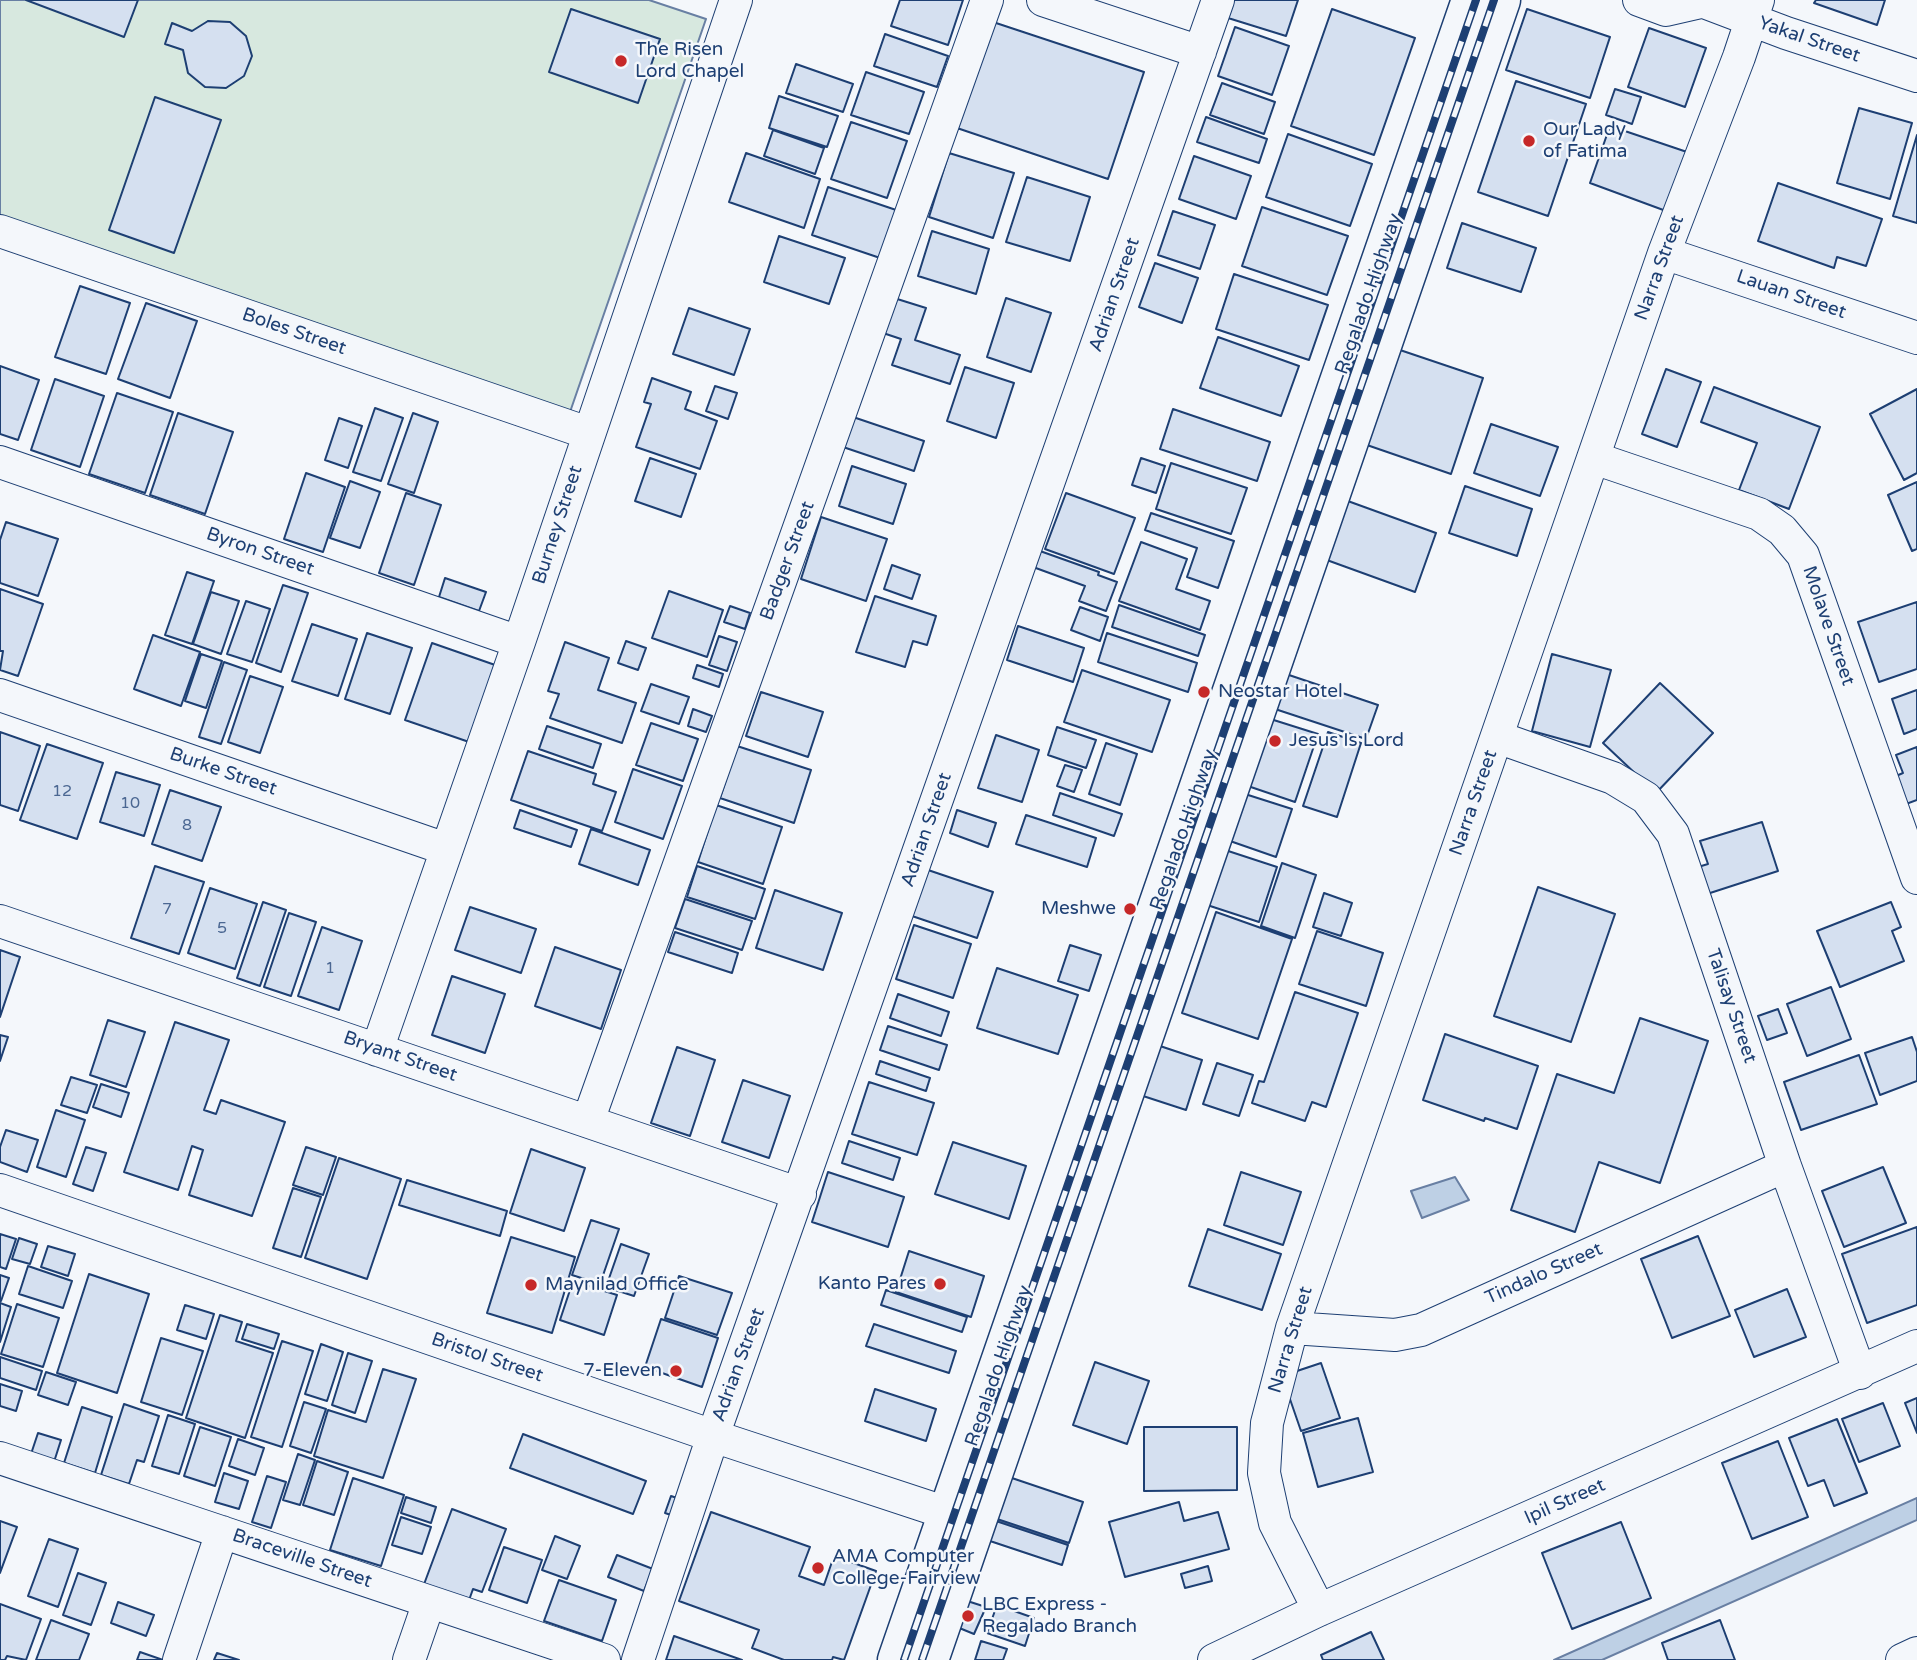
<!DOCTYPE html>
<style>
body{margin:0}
canvas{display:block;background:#f4f7fb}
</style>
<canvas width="1917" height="1660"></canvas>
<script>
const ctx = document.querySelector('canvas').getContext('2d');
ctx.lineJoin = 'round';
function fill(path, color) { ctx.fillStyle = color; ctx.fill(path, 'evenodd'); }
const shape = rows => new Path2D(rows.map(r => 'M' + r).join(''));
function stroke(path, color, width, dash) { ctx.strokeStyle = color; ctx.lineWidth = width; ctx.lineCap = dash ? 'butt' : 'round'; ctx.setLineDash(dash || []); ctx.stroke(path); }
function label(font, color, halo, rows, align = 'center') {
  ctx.font = font + ' "Varela Round",sans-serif'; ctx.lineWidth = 5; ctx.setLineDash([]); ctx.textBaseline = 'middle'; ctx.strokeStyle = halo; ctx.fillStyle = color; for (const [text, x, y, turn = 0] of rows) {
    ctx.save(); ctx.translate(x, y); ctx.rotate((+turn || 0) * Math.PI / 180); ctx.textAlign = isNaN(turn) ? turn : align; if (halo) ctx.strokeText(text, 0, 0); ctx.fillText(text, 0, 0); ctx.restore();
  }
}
const green = shape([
 [0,0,649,0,706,19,570,412,0,219,0,0]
]);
fill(green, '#d7e8df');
stroke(green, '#687fa3', 2);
const water = shape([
 [1455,1177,1469,1200,1422,1218,1411,1191,1455,1177],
 [1917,1498,1917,1520,1602,1660,1554,1660,1917,1498]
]);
fill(water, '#bed0e5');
stroke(water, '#687fa3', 2);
const building = shape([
 [26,0,138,0,124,37,26,0],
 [900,0,963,0,948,45,891,26,900,0],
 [1234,0,1298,0,1286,36,1228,18,1234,0],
 [1816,0,1885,0,1877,25,1814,3,1816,0],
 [571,9,660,39,638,103,549,72,571,9],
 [1332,9,1415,38,1374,155,1291,126,1332,9],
 [1527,9,1610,37,1590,98,1506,70,1527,9],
 [208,21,230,22,246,36,252,56,244,76,226,88,205,87,188,73,183,50,165,44,172,23,192,31,208,21],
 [990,21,1144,72,1108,179,954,127,990,21],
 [1235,27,1289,46,1272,95,1218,76,1235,27],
 [1649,28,1706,48,1685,107,1628,87,1649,28],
 [885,34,948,56,937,87,874,66,885,34],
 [796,64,853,84,843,112,786,93,796,64],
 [866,72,924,92,909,134,851,115,866,72],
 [1516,81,1586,104,1548,216,1478,192,1516,81],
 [1222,83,1275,102,1264,134,1210,115,1222,83],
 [1615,89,1641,97,1632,124,1606,115,1615,89],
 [779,96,838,116,827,147,769,128,779,96],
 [155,97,221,120,174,253,109,230,155,97],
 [1859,108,1912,123,1890,199,1837,183,1859,108],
 [1206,117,1267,139,1259,163,1197,142,1206,117],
 [851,122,907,141,887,198,831,179,851,122],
 [1610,126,1687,152,1666,211,1590,183,1610,126],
 [773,130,824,148,815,174,764,156,773,130],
 [1288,134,1372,164,1350,226,1266,197,1288,134],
 [1917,135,1917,223,1893,216,1917,135],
 [746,153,820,179,804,228,729,202,746,153],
 [949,153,1014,173,993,238,929,217,949,153],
 [1194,156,1251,176,1236,219,1179,199,1194,156],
 [1027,177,1090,197,1070,261,1006,242,1027,177],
 [1778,183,1882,219,1866,266,1837,257,1834,268,1758,241,1778,183],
 [828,187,905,213,889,261,812,235,828,187],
 [1262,207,1348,236,1327,295,1242,266,1262,207],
 [1173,211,1215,225,1200,269,1158,255,1173,211],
 [1462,223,1536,248,1521,292,1447,268,1462,223],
 [932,231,989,249,976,294,918,276,932,231],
 [779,236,845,258,829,304,764,282,779,236],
 [1155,263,1198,278,1182,323,1139,307,1155,263],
 [1234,274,1328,305,1309,360,1216,329,1234,274],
 [80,286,130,303,106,374,55,357,80,286],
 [894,298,926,308,915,340,960,355,950,384,892,365,901,339,883,333,894,298],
 [1006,298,1051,313,1031,372,987,357,1006,298],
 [146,303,197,321,170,398,118,379,146,303],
 [689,308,750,329,734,375,673,354,689,308],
 [1218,337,1299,366,1281,416,1200,388,1218,337],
 [1397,349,1483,378,1451,474,1364,444,1397,349],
 [0,366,39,380,18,440,0,434,0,366],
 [965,367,1014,383,996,438,947,421,965,367],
 [1666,369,1701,382,1677,447,1642,434,1666,369],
 [652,378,691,392,685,409,717,421,700,469,636,447,651,404,644,402,652,378],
 [55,379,104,396,80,467,31,450,55,379],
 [715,386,737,393,728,419,706,411,715,386],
 [1714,387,1820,427,1789,509,1739,490,1757,443,1701,422,1714,387],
 [1917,389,1917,473,1904,480,1870,414,1917,389],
 [117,393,173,412,145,493,89,474,117,393],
 [375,408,403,418,381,481,353,472,375,408],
 [1173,409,1270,442,1257,481,1160,449,1173,409],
 [178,413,233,432,205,514,150,495,178,413],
 [413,413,438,422,414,493,388,484,413,413],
 [853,417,924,441,914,471,843,447,853,417],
 [339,418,362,426,348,468,325,460,339,418],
 [1491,424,1558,447,1540,496,1474,473,1491,424],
 [650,458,696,474,681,517,635,501,650,458],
 [1141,458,1165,466,1156,493,1132,485,1141,458],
 [1171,463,1247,488,1231,534,1156,509,1171,463],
 [852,466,906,484,893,524,839,506,852,466],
 [306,473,345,487,323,552,284,539,306,473],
 [350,481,380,492,360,548,330,538,350,481],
 [1917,482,1917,549,1912,551,1888,495,1917,482],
 [1465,486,1532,509,1517,556,1449,533,1465,486],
 [406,493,441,505,414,585,379,573,406,493],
 [1066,493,1135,518,1114,574,1045,549,1066,493],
 [1345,500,1436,533,1415,592,1324,559,1345,500],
 [1151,513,1234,541,1218,588,1187,577,1197,548,1145,530,1151,513],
 [821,517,887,539,866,601,801,579,821,517],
 [6,522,58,539,38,596,0,583,0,540,6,522],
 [1141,542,1187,559,1176,589,1210,601,1200,630,1119,601,1141,542],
 [1040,551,1099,572,1098,575,1117,582,1106,611,1079,601,1085,586,1033,567,1040,551],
 [892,565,920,575,912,599,884,589,892,565],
 [187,572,214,581,192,644,165,635,187,572],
 [445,578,486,592,479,611,439,597,445,578],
 [283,585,308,593,281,672,256,663,283,585],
 [0,589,43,604,18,676,0,670,3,651,0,651,0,589],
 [669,591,723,610,707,657,652,638,669,591],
 [211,592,239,601,221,654,193,644,211,592],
 [875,596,936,616,927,645,913,641,905,667,856,652,875,596],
 [246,601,270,609,252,662,227,654,246,601],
 [1917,602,1917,669,1879,682,1858,622,1917,602],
 [1119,605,1205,635,1198,656,1112,627,1119,605],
 [730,606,750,613,745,629,724,622,730,606],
 [1080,607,1108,617,1100,641,1071,630,1080,607],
 [312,624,357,639,338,696,292,681,312,624],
 [1018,626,1084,648,1073,682,1007,660,1018,626],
 [367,633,412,648,390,714,345,699,367,633],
 [1107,633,1197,663,1188,692,1098,662,1107,633],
 [153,635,200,652,181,706,134,689,153,635],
 [719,636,737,642,727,671,709,665,719,636],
 [626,641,646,648,638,670,618,663,626,641],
 [565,642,609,658,598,690,636,703,622,743,550,718,559,694,548,691,565,642],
 [432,643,498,666,472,743,405,720,432,643],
 [201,654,222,661,206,708,185,701,201,654],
 [1552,654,1611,670,1590,747,1532,731,1552,654],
 [224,662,247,670,221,744,199,737,224,662],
 [697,665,723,674,719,687,693,678,697,665],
 [1082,670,1170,700,1152,752,1064,722,1082,670],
 [1286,674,1378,705,1366,739,1275,709,1286,674],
 [250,676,283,687,260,753,228,742,250,676],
 [1660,683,1713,733,1656,793,1603,743,1660,683],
 [651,684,689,697,679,724,641,711,651,684],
 [1917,690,1917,729,1904,734,1892,699,1917,690],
 [761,692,823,712,808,757,746,736,761,692],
 [693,709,712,716,706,732,688,726,693,709],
 [1261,716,1318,734,1295,802,1239,783,1261,716],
 [651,723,698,739,683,781,636,765,651,723],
 [547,726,601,744,593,768,539,749,547,726],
 [1057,727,1096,740,1086,768,1048,755,1057,727],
 [0,732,40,746,18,811,0,805,0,732],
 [1328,732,1361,743,1337,817,1303,806,1328,732],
 [996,735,1039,750,1022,802,978,788,996,735],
 [1106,743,1137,754,1120,805,1089,794,1106,743],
 [47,744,103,763,77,839,20,820,47,744],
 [737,746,811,770,794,823,720,798,737,746],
 [1917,747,1917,800,1906,804,1896,776,1903,773,1896,755,1917,747],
 [528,751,596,774,593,784,616,792,602,831,511,800,528,751],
 [1065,765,1082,770,1074,792,1057,786,1065,765],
 [633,769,682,786,663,839,615,822,633,769],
 [116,772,160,785,144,836,100,822,116,772],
 [170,790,221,807,202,861,152,844,170,790],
 [1060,793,1122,814,1114,836,1053,815,1060,793],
 [1245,794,1292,809,1276,857,1230,841,1245,794],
 [716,805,782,827,763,884,698,862,716,805],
 [520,810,577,830,571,847,514,828,520,810],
 [957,810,996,823,988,847,950,833,957,810],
 [1026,815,1096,838,1087,867,1016,844,1026,815],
 [1762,822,1778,871,1707,894,1698,867,1708,864,1700,841,1762,822],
 [591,829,650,850,638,885,579,864,591,829],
 [1219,848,1277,867,1259,922,1201,903,1219,848],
 [1282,863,1316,875,1295,938,1261,926,1282,863],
 [155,866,204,882,179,954,131,938,155,866],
 [697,866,765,889,755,919,687,897,697,866],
 [928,870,993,892,977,938,912,916,928,870],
 [1538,887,1615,914,1571,1042,1494,1016,1538,887],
 [210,888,257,904,235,969,188,953,210,888],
 [775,890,842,913,823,970,756,948,775,890],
 [1324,893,1352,903,1341,936,1313,927,1324,893],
 [685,899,752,921,742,950,675,928,685,899],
 [263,902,286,910,260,986,237,978,263,902],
 [1891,902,1901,927,1892,931,1904,961,1840,987,1817,931,1891,902],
 [470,907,536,929,521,973,455,950,470,907],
 [1216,912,1292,939,1258,1039,1182,1013,1216,912],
 [289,913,316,922,291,996,264,987,289,913],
 [914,925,971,944,953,998,896,979,914,925],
 [322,927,362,941,339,1010,298,996,322,927],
 [1317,931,1383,953,1366,1006,1299,984,1317,931],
 [675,932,738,953,732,973,668,952,675,932],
 [1070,945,1101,955,1089,991,1058,981,1070,945],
 [555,947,621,970,601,1029,535,1006,555,947],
 [0,950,20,957,0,1017,0,950],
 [997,968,1078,995,1058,1054,977,1028,997,968],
 [452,976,505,994,485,1053,432,1035,452,976],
 [1831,987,1851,1039,1807,1056,1787,1004,1831,987],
 [1295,992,1358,1013,1326,1107,1312,1102,1305,1121,1252,1103,1259,1081,1264,1082,1295,992],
 [898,994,949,1012,941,1036,890,1018,898,994],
 [1778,1009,1787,1033,1767,1040,1758,1016,1778,1009],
 [1640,1018,1708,1041,1660,1183,1599,1162,1575,1232,1511,1210,1557,1074,1614,1093,1640,1018],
 [108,1020,145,1032,126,1087,90,1075,108,1020],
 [175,1022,229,1040,204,1110,216,1114,221,1100,285,1122,252,1216,189,1195,203,1150,192,1146,178,1190,124,1172,175,1022],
 [888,1026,947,1045,939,1070,880,1050,888,1026],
 [1445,1034,1538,1066,1517,1129,1485,1118,1484,1121,1423,1100,1445,1034],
 [0,1035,8,1037,0,1061,0,1035],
 [1912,1037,1917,1052,1917,1081,1880,1095,1865,1053,1912,1037],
 [1157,1045,1202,1060,1186,1110,1140,1095,1157,1045],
 [677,1047,715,1060,690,1136,651,1123,677,1047],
 [1859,1055,1877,1104,1801,1130,1784,1082,1859,1055],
 [880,1061,930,1078,926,1091,876,1074,880,1061],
 [1217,1063,1253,1075,1239,1116,1203,1104,1217,1063],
 [71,1077,97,1085,87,1113,61,1105,71,1077],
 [743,1080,790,1096,769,1158,722,1142,743,1080],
 [869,1082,934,1103,917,1155,852,1134,869,1082],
 [101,1084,129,1093,121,1117,93,1107,101,1084],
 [56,1110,85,1120,66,1177,37,1167,56,1110],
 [6,1130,38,1140,27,1172,0,1162,0,1147,6,1130],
 [849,1141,900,1158,893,1180,842,1163,849,1141],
 [953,1142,1026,1166,1009,1219,935,1194,953,1142],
 [86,1147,106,1153,93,1191,73,1184,86,1147],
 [306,1147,336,1157,323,1195,293,1185,306,1147],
 [531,1149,585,1168,564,1231,510,1213,531,1149],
 [339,1158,401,1179,367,1279,305,1258,339,1158],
 [1883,1167,1906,1223,1844,1247,1822,1191,1883,1167],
 [828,1172,904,1197,888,1247,812,1222,828,1172],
 [1241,1172,1301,1192,1283,1245,1224,1225,1241,1172],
 [407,1180,507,1211,500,1236,399,1205,407,1180],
 [293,1188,321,1197,301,1257,273,1248,293,1188],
 [591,1220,619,1229,600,1284,572,1275,591,1220],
 [1917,1227,1917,1305,1867,1323,1842,1254,1917,1227],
 [1208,1229,1281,1254,1262,1310,1189,1286,1208,1229],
 [0,1234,16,1239,6,1269,0,1267,0,1234],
 [1698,1236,1730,1316,1672,1338,1641,1259,1698,1236],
 [511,1237,575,1257,552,1333,487,1313,511,1237],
 [19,1238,37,1244,30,1264,12,1259,19,1238],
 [621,1244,649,1254,634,1296,606,1287,621,1244],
 [48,1246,75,1254,68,1276,41,1267,48,1246],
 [909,1251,984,1276,971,1317,896,1292,909,1251],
 [28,1266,72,1281,63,1308,19,1294,28,1266],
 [89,1274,149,1294,117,1393,57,1373,89,1274],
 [0,1275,9,1278,1,1301,0,1301,0,1275],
 [679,1276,732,1293,717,1335,665,1318,679,1276],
 [573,1281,617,1295,604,1335,560,1320,573,1281],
 [1787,1289,1806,1337,1754,1357,1735,1310,1787,1289],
 [886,1290,967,1317,962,1332,881,1305,886,1290],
 [0,1303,11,1307,0,1342,0,1303],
 [17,1304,59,1318,43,1367,1,1354,17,1304],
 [185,1305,214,1314,206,1339,177,1330,185,1305],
 [220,1315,242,1322,236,1341,273,1353,245,1438,186,1418,220,1315],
 [661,1319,718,1338,702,1387,645,1367,661,1319],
 [247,1324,279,1334,274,1349,242,1339,247,1324],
 [874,1324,956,1351,949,1373,866,1346,874,1324],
 [161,1338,203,1351,182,1415,141,1402,161,1338],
 [282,1341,313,1351,282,1447,251,1437,282,1341],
 [321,1344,343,1352,327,1401,305,1394,321,1344],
 [348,1353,372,1361,355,1413,332,1405,348,1353],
 [0,1357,42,1371,36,1390,0,1378,0,1357],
 [1095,1362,1149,1381,1127,1444,1073,1425,1095,1362],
 [1321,1363,1340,1418,1301,1431,1282,1376,1321,1363],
 [383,1369,416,1379,383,1478,314,1456,328,1410,366,1422,383,1369],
 [46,1372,76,1382,68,1405,38,1395,46,1372],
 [0,1384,22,1391,16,1411,0,1406,0,1384],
 [875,1389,936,1409,926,1441,865,1421,875,1389],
 [1917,1398,1917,1433,1905,1403,1917,1398],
 [304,1402,326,1409,311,1453,290,1446,304,1402],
 [1883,1403,1900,1446,1859,1462,1842,1419,1883,1403],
 [124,1404,159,1416,144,1462,137,1460,129,1484,101,1475,124,1404],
 [82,1407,112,1417,95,1473,64,1463,82,1407],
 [168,1415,195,1424,179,1474,152,1466,168,1415],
 [1358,1418,1373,1472,1318,1487,1303,1433,1358,1418],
 [1837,1419,1867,1493,1834,1506,1824,1480,1808,1486,1789,1438,1837,1419],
 [200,1427,231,1437,215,1486,184,1476,200,1427],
 [1144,1427,1237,1427,1237,1490,1144,1491,1144,1427],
 [38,1433,61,1440,54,1462,31,1454,38,1433],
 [523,1434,646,1481,633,1514,510,1468,523,1434],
 [238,1439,264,1448,255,1475,229,1466,238,1439],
 [1778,1441,1808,1517,1752,1539,1722,1463,1778,1441],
 [298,1454,315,1460,300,1505,283,1500,298,1454],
 [317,1461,348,1472,334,1515,303,1505,317,1461],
 [224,1473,248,1481,239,1509,215,1502,224,1473],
 [1000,1474,1083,1502,1069,1543,985,1515,1000,1474],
 [267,1476,286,1482,271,1528,252,1522,267,1476],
 [353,1478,404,1495,381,1566,330,1550,353,1478],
 [671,1496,680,1499,674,1516,665,1513,671,1496],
 [406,1497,436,1507,431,1523,401,1513,406,1497],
 [1179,1502,1184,1521,1218,1512,1229,1549,1125,1577,1109,1522,1179,1502],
 [452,1509,506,1529,482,1592,473,1589,468,1603,423,1587,452,1509],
 [711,1512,810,1547,799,1576,824,1585,834,1556,876,1571,844,1660,833,1657,832,1660,784,1660,752,1648,759,1630,679,1601,711,1512],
 [401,1517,431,1527,422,1554,392,1545,401,1517],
 [0,1521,17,1527,0,1573,0,1521],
 [996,1521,1068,1545,1062,1565,990,1541,996,1521],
 [1621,1522,1651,1598,1572,1629,1542,1553,1621,1522],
 [555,1536,580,1546,567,1579,542,1570,555,1536],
 [49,1539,78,1549,58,1607,28,1596,49,1539],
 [504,1547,542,1560,527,1603,489,1590,504,1547],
 [617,1555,653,1569,644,1591,608,1577,617,1555],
 [1208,1566,1212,1581,1185,1588,1181,1574,1208,1566],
 [78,1573,106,1583,91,1625,63,1615,78,1573],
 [559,1580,616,1600,602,1641,544,1621,559,1580],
 [961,1599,986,1607,974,1634,952,1625,961,1599],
 [118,1602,154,1615,146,1636,111,1623,118,1602],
 [0,1604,41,1619,26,1660,7,1656,5,1660,0,1660,0,1604],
 [997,1605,1034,1618,1025,1646,987,1633,997,1605],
 [51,1620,89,1634,79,1660,36,1660,51,1620],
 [1720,1620,1735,1660,1668,1660,1662,1643,1720,1620],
 [1371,1632,1384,1660,1323,1660,1321,1655,1371,1632],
 [674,1636,742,1660,666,1660,674,1636],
 [981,1641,1007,1649,1003,1660,975,1660,981,1641],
 [140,1652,163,1660,137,1660,140,1652],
 [217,1653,239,1660,214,1660,217,1653]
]);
fill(building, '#d5e0f0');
stroke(building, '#1d3f73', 2);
const minor = shape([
 [1043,0,1200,52],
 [1639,0,1666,10,1701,2],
 [1699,0,1786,33,1917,76],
 [0,231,588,433],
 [1664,253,1917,338],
 [1594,458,1759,514,1782,530,1803,555,1917,878],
 [0,462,519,642],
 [0,695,446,849],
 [1497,737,1613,778,1646,798,1673,834,1785,1166,1860,1373],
 [0,921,800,1194],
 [377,1050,519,642,736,0],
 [588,1121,987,0],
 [0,1190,713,1436,971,1521],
 [1292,1328,1395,1335,1421,1330,1785,1166],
 [0,1458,604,1660],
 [1319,1610,1275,1523,1264,1473,1267,1423,1292,1328,1664,253,1739,57,1758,0],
 [179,1660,222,1532],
 [409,1660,429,1602],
 [638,1660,713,1436,1218,0],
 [1214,1660,1319,1610,1917,1346],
 [1902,1660,1917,1653]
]);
const major = shape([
 [897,1660,1471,0],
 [929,1660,1501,0]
]);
stroke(minor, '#1d3f73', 34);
stroke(major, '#1d3f73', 41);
stroke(minor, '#f4f7fb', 32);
stroke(major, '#f4f7fb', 38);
const rail = shape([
 [904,1660,1476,0],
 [922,1660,1494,0]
]);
stroke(rail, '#1d3f73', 8);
stroke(rail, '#f4f7fb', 5, [16]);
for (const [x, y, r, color] of [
 [621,61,7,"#c62828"],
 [1529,141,7,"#c62828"],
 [1204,692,7,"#c62828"],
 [1275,741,7,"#c62828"],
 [1130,909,7,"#c62828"],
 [940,1284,7,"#c62828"],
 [531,1285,7,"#c62828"],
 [676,1371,7,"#c62828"],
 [818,1568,7,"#c62828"],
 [968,1616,7,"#c62828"]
]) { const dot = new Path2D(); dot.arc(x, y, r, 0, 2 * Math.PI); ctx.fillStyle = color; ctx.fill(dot); stroke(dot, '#f4f7fb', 2.5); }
label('16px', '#4b6792', null, [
 ["12",62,792],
 ["10",130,804],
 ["8",187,826],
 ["7",167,910],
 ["5",222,929],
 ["1",330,969]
]);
label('19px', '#1d3f73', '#f4f7fb', [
 ["Yakal Street",1809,40,19],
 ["Narra Street",1660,268,-70],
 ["Regalado Highway",1369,294,-71],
 ["Adrian Street",1115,295,-71],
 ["Lauan Street",1791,295,19],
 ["Boles Street",294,332,19],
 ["Burney Street",558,525,-72],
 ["Byron Street",260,552,19],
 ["Badger Street",788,561,-70],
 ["Molave Street",1828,626,71],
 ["Burke Street",223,772,19],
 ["Narra Street",1474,803,-71],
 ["Adrian Street",927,830,-71],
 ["Regalado Highway",1184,830,-71],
 ["Talisay Street",1731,1006,71],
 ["Bryant Street",400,1057,19],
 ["Tindalo Street",1544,1274,-24],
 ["Narra Street",1291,1340,-73],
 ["Bristol Street",487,1358,19],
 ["Adrian Street",739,1365,-70],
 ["Regalado Highway",999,1366,-71],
 ["Ipil Street",1565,1502,-24],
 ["Braceville Street",302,1559,19]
]);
label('19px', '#1d3f73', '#f4f7fb', [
 ["The Risen",635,50],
 ["Lord Chapel",635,72],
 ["Our Lady",1543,130],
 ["of Fatima",1543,152],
 ["Neostar Hotel",1218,692],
 ["Jesus Is Lord",1289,741],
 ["Meshwe",1116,909,"right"],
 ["Kanto Pares",926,1284,"right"],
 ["Maynilad Office",545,1285],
 ["7-Eleven",662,1371,"right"],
 ["AMA Computer",832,1557],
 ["College-Fairview",832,1579],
 ["LBC Express -",982,1605],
 ["Regalado Branch",982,1627]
], 'left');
</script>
